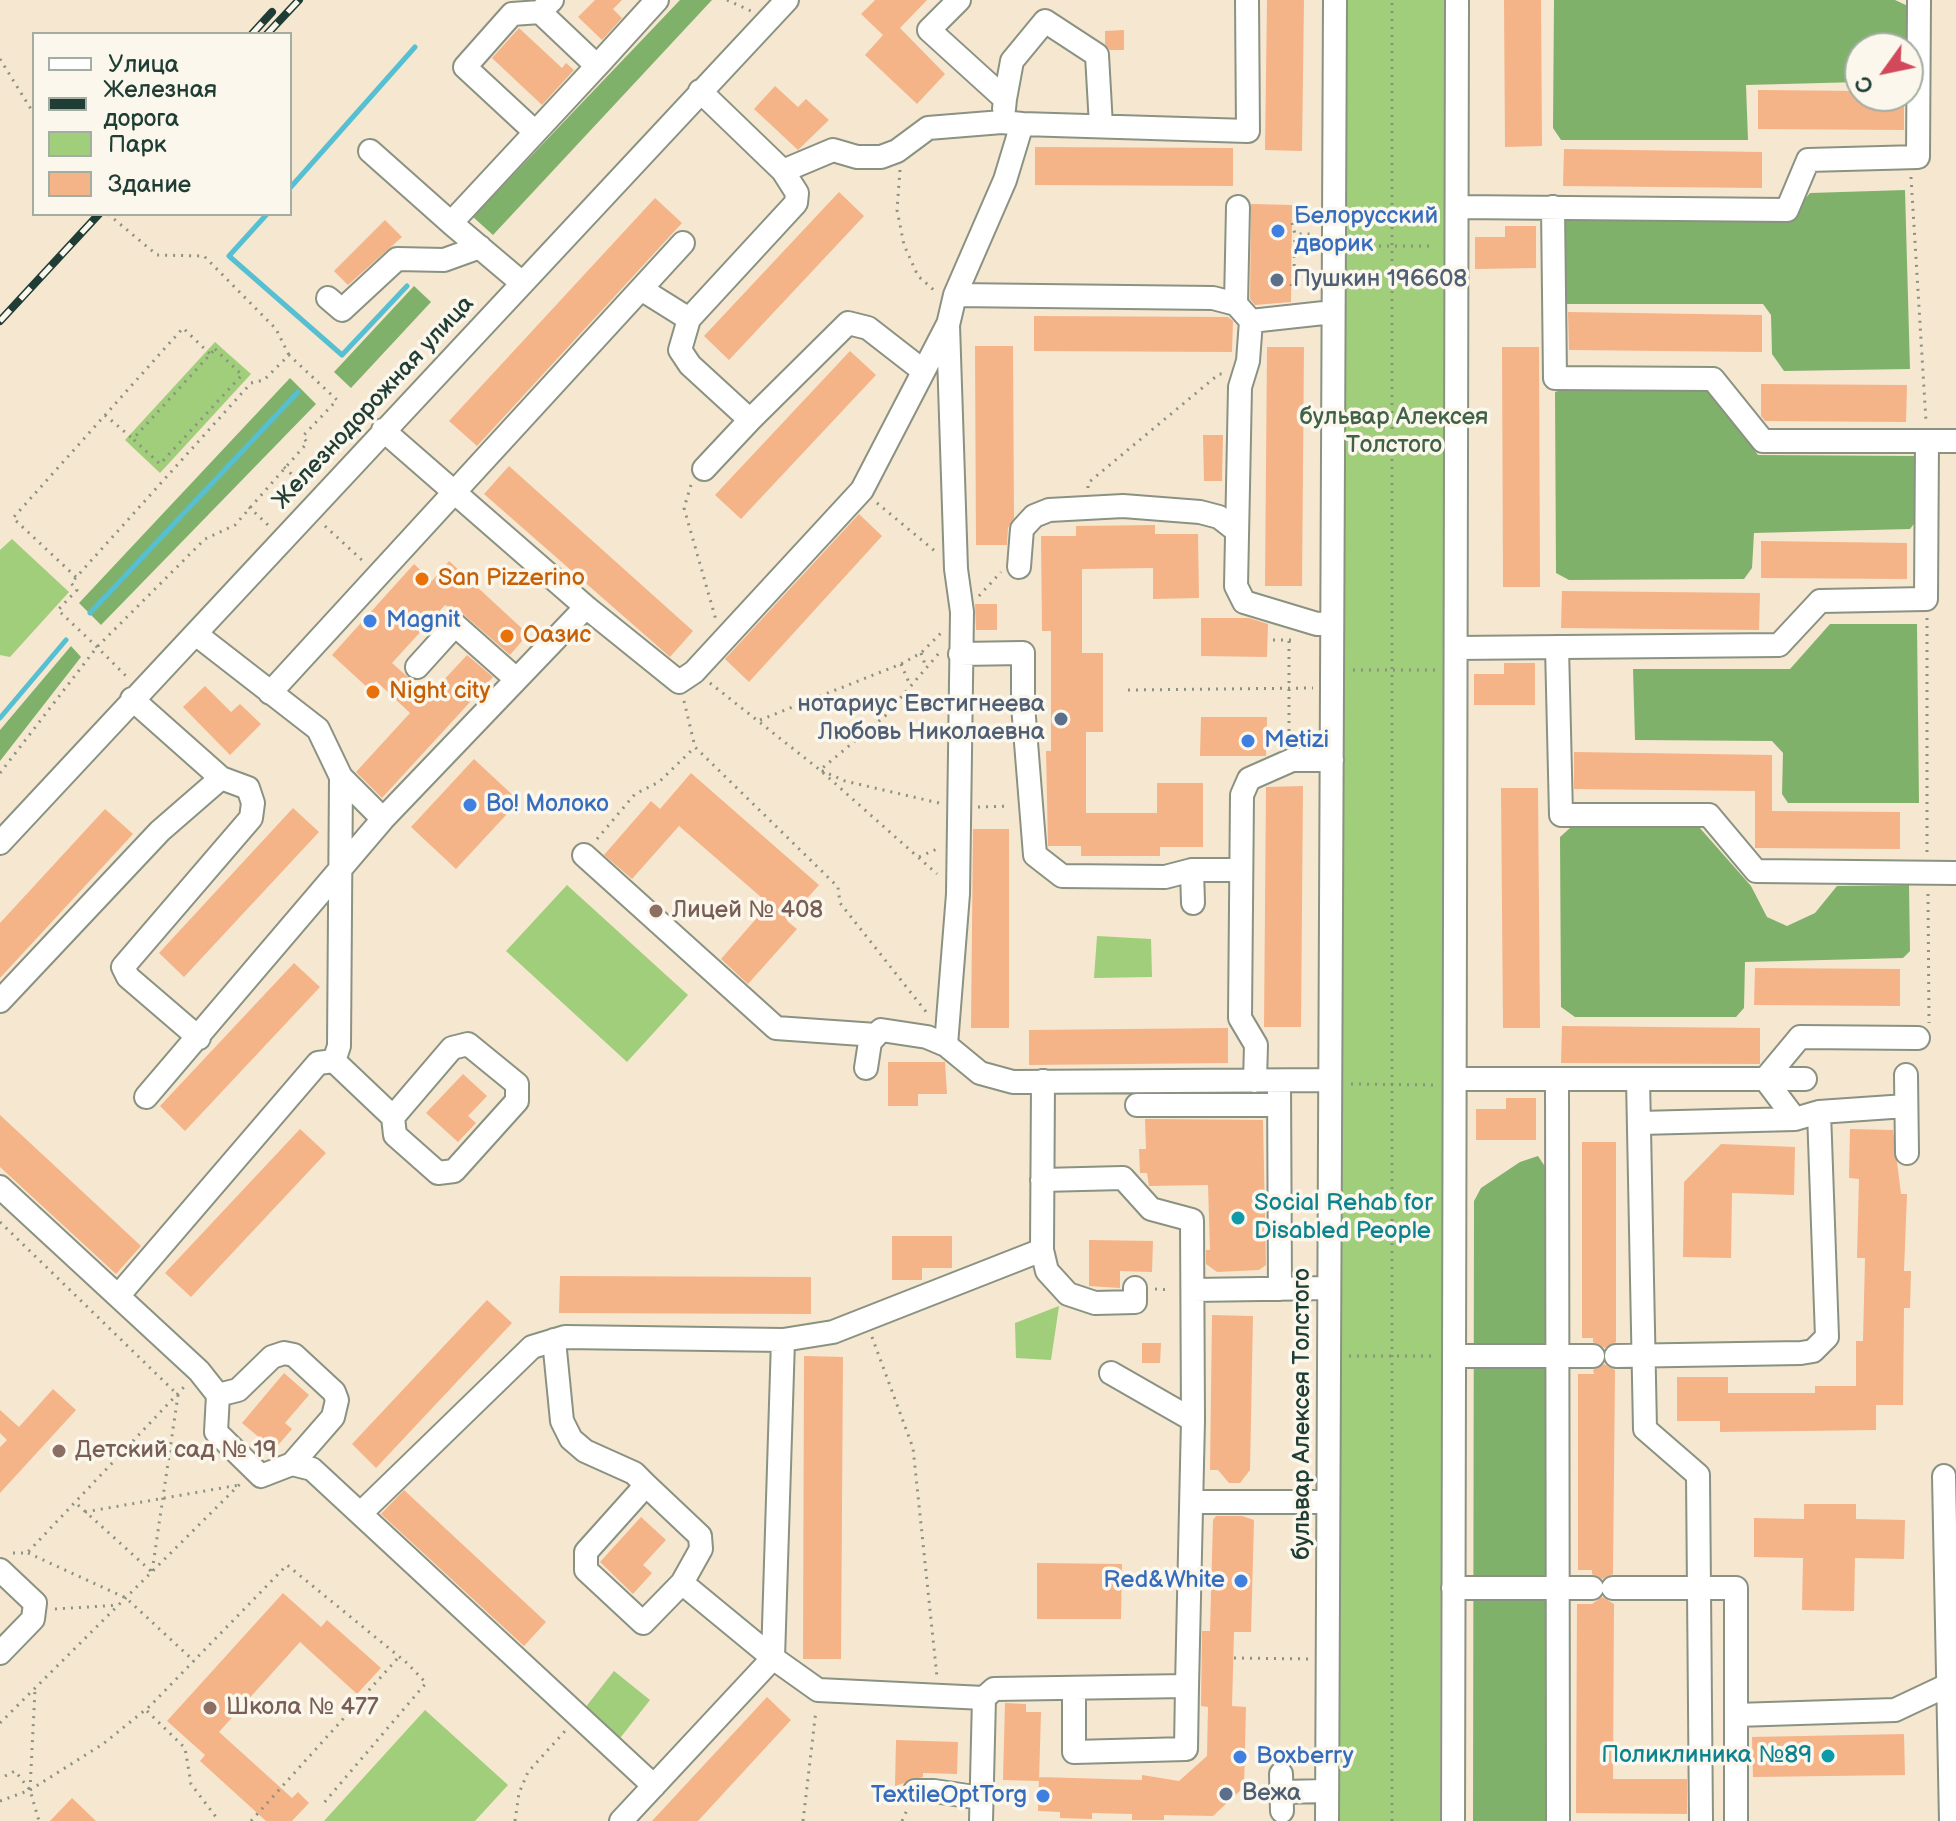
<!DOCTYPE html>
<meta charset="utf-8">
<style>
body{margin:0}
#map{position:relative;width:1956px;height:1821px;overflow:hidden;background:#f6e7d1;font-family:"Balsamiq Sans",sans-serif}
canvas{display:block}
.legend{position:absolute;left:32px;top:32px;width:260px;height:184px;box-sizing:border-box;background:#fbf7ec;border:2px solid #a3ada2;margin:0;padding:10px 14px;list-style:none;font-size:24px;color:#1f3d34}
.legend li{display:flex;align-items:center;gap:16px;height:40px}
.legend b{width:40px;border:2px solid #a3ada2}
.north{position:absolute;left:1844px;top:32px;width:80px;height:80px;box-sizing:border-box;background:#fbf7ec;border:2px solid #a3ada2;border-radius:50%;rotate:237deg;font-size:22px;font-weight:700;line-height:32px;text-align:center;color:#1f3d34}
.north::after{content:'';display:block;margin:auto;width:28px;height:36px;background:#d1495b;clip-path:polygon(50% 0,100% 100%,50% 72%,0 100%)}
</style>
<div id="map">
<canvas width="1956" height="1821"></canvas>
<ul class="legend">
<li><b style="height:10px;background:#fff"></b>Улица</li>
<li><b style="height:10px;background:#1f3d34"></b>Железная дорога</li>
<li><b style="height:22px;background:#a0ce7b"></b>Парк</li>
<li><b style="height:22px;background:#f5b388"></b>Здание</li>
</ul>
<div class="north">С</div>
</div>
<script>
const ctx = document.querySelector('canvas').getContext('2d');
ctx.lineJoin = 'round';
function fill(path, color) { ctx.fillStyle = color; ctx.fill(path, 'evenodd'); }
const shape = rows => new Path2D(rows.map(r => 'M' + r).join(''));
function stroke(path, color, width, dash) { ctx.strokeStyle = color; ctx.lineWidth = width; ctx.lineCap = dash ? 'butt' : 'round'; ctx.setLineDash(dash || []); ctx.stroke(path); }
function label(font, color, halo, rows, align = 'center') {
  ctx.font = font + ' "Balsamiq Sans",sans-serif'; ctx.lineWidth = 7; ctx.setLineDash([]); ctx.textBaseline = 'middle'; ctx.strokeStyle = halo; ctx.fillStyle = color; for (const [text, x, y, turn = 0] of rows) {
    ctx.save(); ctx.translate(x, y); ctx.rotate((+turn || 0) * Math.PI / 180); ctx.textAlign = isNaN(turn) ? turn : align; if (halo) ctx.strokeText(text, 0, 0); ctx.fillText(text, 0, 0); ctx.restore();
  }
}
fill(shape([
 [1344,0,1447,0,1440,1821,1337,1821],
 [215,342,251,374,160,473,125,440],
 [12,539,69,592,10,657,0,655,0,550],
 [567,885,688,995,627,1062,506,951],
 [1097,936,1151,939,1152,977,1094,978],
 [1059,1306,1051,1360,1016,1358,1015,1323],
 [614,1671,650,1700,617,1742,581,1713],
 [425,1710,508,1785,475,1821,324,1821]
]), '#a0ce7b');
fill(shape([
 [680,0,712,0,493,235,473,217],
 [1554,0,1895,0,1908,6,1908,43,1904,48,1860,48,1860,82,1746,85,1748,140,1561,140,1553,128],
 [1905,190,1910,369,1784,371,1772,354,1771,315,1763,304,1564,304,1563,219,1574,216,1785,222,1810,193],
 [414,286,431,302,351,388,334,372],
 [290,378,316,404,101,625,79,603],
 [1567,388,1708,388,1758,455,1915,456,1917,520,1910,529,1754,533,1752,568,1744,579,1569,580,1556,573,1555,392],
 [1830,624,1917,624,1919,803,1788,803,1782,794,1783,753,1772,741,1635,740,1633,669,1790,669],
 [71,646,81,657,0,761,0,730],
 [1699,827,1751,886,1767,917,1787,926,1815,913,1837,886,1909,885,1910,951,1903,958,1745,962,1744,1008,1736,1017,1575,1017,1561,1007,1560,837,1570,828],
 [1538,1156,1548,1171,1550,1821,1473,1821,1474,1201,1481,1188,1520,1162]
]), '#80b16b');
stroke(shape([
 [290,188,415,47],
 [267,214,229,256,342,355,407,286],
 [90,613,298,392],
 [0,718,66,640]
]), '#56bfd2', 5);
fill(shape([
 [595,0,622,0,613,9,622,18,602,40,578,17],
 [875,0,927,0,900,28,945,74,917,104,865,55,883,35,861,14],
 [1267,0,1304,0,1302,151,1265,150],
 [1504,0,1541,0,1542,146,1505,147],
 [519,28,562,68,566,63,574,70,542,105,492,58],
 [1124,30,1124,50,1110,50,1105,44,1105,31],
 [775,86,798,107,806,99,829,120,798,150,754,109],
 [1758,90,1860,91,1860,96,1904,96,1904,130,1758,129],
 [1035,147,1233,148,1233,186,1035,185],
 [1564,149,1762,152,1762,188,1563,186],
 [839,192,864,216,729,360,704,336],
 [655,198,682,223,477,446,449,421],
 [1251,204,1292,205,1291,302,1255,305,1250,299],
 [385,220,402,237,348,285,334,271],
 [1505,226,1536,226,1536,268,1475,269,1475,237,1505,237],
 [1568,312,1762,315,1762,352,1569,350],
 [1034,316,1228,317,1233,321,1232,352,1034,351],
 [975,346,1013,346,1014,518,1008,528,1007,545,976,545],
 [1267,347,1304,347,1302,586,1265,586],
 [1502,347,1539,347,1540,587,1503,587],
 [850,351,876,375,741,519,715,495],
 [1761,384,1907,385,1906,422,1765,421,1761,416],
 [1203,435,1223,435,1222,481,1204,481],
 [509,466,693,631,670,657,484,494],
 [859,514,882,536,749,682,725,659],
 [1155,525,1155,534,1198,534,1199,598,1153,599,1153,568,1082,569,1082,653,1103,653,1103,732,1086,732,1086,813,1157,813,1157,783,1203,783,1203,847,1160,847,1160,856,1081,856,1081,846,1048,846,1046,751,1051,751,1051,631,1042,631,1041,536,1076,536,1076,526],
 [1761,541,1907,543,1907,579,1761,578],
 [449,561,528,634,510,655,464,615,445,605,392,663,429,696,467,655,493,677,382,798,356,772,410,713,376,681,369,689,332,655,414,564,432,581],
 [1562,591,1760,593,1759,630,1561,628],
 [975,604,997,604,997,630,976,630],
 [1201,618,1249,618,1268,624,1267,657,1201,656],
 [1504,663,1535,663,1535,705,1474,705,1474,674,1504,674],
 [205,686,231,712,240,704,261,724,230,755,183,707],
 [1201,717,1267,717,1266,756,1200,756],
 [1574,752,1772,755,1772,811,1900,812,1900,849,1755,848,1755,791,1574,789],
 [474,759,519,801,456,869,411,827],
 [691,773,819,885,787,921,797,929,748,984,721,959,769,904,679,826,632,879,604,855,651,801,660,809],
 [1303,786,1301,1027,1264,1027,1266,787],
 [1501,788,1538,788,1540,1028,1503,1028],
 [293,808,319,832,184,977,159,953],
 [105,809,133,834,0,978,0,923],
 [973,829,1009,829,1009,1028,971,1028],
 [294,963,320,987,185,1131,160,1106],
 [1755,968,1900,969,1900,1006,1754,1005],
 [1562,1026,1760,1028,1760,1064,1561,1063],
 [1228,1028,1228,1063,1029,1065,1029,1030],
 [888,1062,945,1062,947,1094,918,1094,918,1106,888,1106],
 [463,1074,487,1096,468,1116,476,1123,458,1142,426,1113],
 [1506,1098,1536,1098,1536,1140,1476,1140,1476,1109,1506,1109],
 [0,1115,141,1246,116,1274,0,1167],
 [1145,1119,1263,1120,1266,1265,1259,1270,1217,1272,1206,1264,1206,1250,1210,1250,1208,1185,1149,1186,1147,1173,1140,1173,1139,1149,1146,1149],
 [300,1129,326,1153,191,1297,165,1273],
 [1850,1129,1893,1130,1901,1194,1907,1194,1904,1271,1911,1271,1910,1308,1904,1308,1903,1405,1876,1405,1876,1430,1720,1432,1720,1421,1677,1421,1677,1377,1728,1377,1728,1393,1815,1393,1815,1386,1856,1386,1856,1341,1863,1341,1865,1258,1857,1258,1859,1179,1849,1178],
 [1582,1142,1616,1142,1616,1342,1605,1348,1593,1342,1593,1338,1582,1338],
 [1721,1144,1795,1147,1794,1195,1732,1193,1731,1258,1683,1257,1684,1182],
 [892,1236,952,1236,952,1268,922,1268,922,1280,892,1280],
 [1089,1240,1153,1241,1152,1272,1120,1271,1120,1288,1089,1286],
 [560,1276,811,1277,811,1314,559,1313],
 [487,1300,512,1323,376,1468,352,1444],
 [1212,1315,1253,1316,1250,1470,1240,1483,1229,1483,1218,1470,1210,1470],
 [1142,1343,1161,1343,1160,1363,1142,1363],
 [804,1356,843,1357,841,1659,803,1659],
 [1604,1364,1615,1370,1613,1574,1602,1579,1592,1574,1592,1570,1578,1570,1578,1374,1594,1374,1593,1370],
 [284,1373,309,1395,285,1423,292,1429,274,1450,242,1423],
 [53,1389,76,1410,0,1493,0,1447,7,1440,0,1433,0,1410,19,1427],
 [404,1490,546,1622,524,1646,381,1514],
 [1804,1504,1856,1504,1856,1519,1905,1520,1904,1559,1855,1558,1854,1611,1802,1610,1803,1558,1754,1557,1754,1518,1804,1519],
 [1216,1516,1242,1516,1254,1520,1251,1632,1234,1632,1232,1706,1246,1707,1244,1787,1213,1816,1164,1815,1164,1820,1132,1820,1132,1814,1092,1813,1092,1819,1060,1818,1060,1812,1038,1811,1039,1777,1142,1780,1142,1775,1179,1781,1207,1756,1208,1707,1201,1706,1202,1631,1210,1631,1213,1520],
 [641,1517,666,1540,643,1565,652,1573,633,1594,600,1562],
 [1037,1563,1122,1564,1121,1619,1037,1619],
 [283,1593,321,1627,327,1620,381,1668,357,1694,300,1642,219,1732,292,1798,298,1792,309,1803,292,1821,266,1821,200,1761,205,1755,167,1721],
 [1602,1597,1614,1604,1613,1779,1687,1779,1687,1814,1576,1813,1577,1604,1592,1604],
 [767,1697,791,1720,698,1821,652,1821],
 [1005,1703,1026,1704,1026,1712,1041,1712,1039,1781,1003,1780],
 [1904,1734,1905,1775,1753,1777,1752,1737],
 [896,1740,958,1742,957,1774,923,1773,923,1777,895,1786],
 [72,1798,96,1821,50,1821]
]), '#f5b388');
const minor = shape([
 [959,0,929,30,1005,99,1004,109],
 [597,66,657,0],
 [700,91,783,171,797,193,796,203,689,319,680,350,690,365,750,420,848,323,868,328,922,370],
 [1005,99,1012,61,1045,21,1097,55,1101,126],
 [1022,124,1248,131,1247,0],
 [534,131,465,67,512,14,540,12,552,0],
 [370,151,451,223],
 [783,171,833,150,857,157,881,157,897,151,928,128,1002,122,1022,124,1005,180,955,295],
 [1457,207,1787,210,1808,160,1918,157,1919,0],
 [1553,207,1555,378,1713,379,1763,441,1956,441],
 [522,283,451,223,597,66,540,12],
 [641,289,689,319],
 [328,298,342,310,397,259,444,260,480,247],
 [1236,304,1238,207],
 [1251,321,1248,361,1240,387,1236,586,1244,602,1317,624,1332,623],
 [383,430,586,607,679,682,694,672,862,490,947,326],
 [704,469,750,420],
 [1019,567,1022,529,1034,516,1049,510,1123,506,1200,512,1219,517,1237,531],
 [197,635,318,729,341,777,383,819],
 [1557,647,1561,815,1709,815,1756,871,1956,873],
 [1456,648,1779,645,1820,601,1926,599,1927,441],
 [960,654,1023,653,1023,705,1035,855,1062,876,1165,877,1192,870,1241,870],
 [417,667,455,625,516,679],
 [270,693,683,243],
 [132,699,221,778,248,788,253,803,251,818,123,967,128,977,199,1038],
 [0,843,787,0],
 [584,855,776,1028,876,1035],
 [1192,870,1193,903],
 [0,1001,160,831,221,778],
 [334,1061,393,1117,395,1135,438,1173,454,1171,517,1101,517,1084,468,1044,452,1048,393,1117],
 [334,1061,339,1046,341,777],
 [866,1068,870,1042,881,1030,927,1037,946,1045],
 [1906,1075,1907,1153],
 [1455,1079,1805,1079],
 [1557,1079,1558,1821],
 [1638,1079,1645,1429,1698,1475,1701,1821],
 [1330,1080,1013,1082,980,1073,946,1045,958,894,962,612,956,569,948,325,955,295,1213,298,1236,304,1251,321,1333,312],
 [1255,1081,1256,1045,1240,1018,1242,795,1249,779,1292,760,1332,760],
 [1279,1081,1280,1289],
 [146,1097,383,819,586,607],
 [1137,1105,1279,1105],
 [1795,1119,1765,1079,1800,1037,1918,1038],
 [1640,1123,1795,1119,1819,1112,1906,1106],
 [1042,1180,1123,1178,1151,1209,1192,1220,1193,1420],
 [0,1187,199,1371,218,1395,216,1432,261,1476,292,1464,312,1469,654,1786],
 [1042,1250,1047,1271,1068,1294,1095,1303,1135,1302,1135,1288],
 [1193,1290,1329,1288],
 [118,1296,318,1063,334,1061],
 [554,1340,562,1421,571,1439,585,1451,634,1473,646,1485],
 [783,1340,833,1332,1042,1250,1043,1081],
 [1454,1356,1593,1356],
 [1616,1356,1801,1353,1813,1351,1827,1337,1819,1112],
 [218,1395,238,1390,272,1357,284,1353,294,1355,334,1392,337,1400,333,1417,292,1464],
 [1944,1476,1951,1821],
 [1192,1502,1328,1502],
 [361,1513,532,1347,565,1337,783,1340,773,1658,818,1690,984,1698,981,1821],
 [0,1570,35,1603,33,1619,0,1653],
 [1453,1588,1592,1588],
 [1613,1588,1736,1588,1736,1821],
 [1074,1688,1074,1752,1186,1749,1187,1686],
 [984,1698,994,1689,1187,1686,1193,1420,1111,1373],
 [1736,1715,1895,1710,1948,1685],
 [1281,1774,1282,1811],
 [915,1791,934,1791,981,1798],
 [1282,1792,1327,1791],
 [621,1821,773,1658,682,1583,643,1623,586,1570,586,1552,646,1485,700,1536,701,1549,682,1583],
 [1327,1821,1335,0],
 [1453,1821,1457,0]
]);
stroke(minor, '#8a9282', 26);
stroke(shape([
 [727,0,751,11],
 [0,59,34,114],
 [900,170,897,210,904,245,918,276,935,291],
 [1911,177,1926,421],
 [108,214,157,255,204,256,276,329,289,355],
 [1292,223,1295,234,1313,234],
 [1355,246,1435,246],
 [1294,274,1295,234],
 [1291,286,1294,274,1315,274],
 [215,349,242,375,160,464,133,439,215,349],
 [105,415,133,439],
 [284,467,305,487],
 [691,485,684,508,716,620],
 [1088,488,1088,483,1219,374,1225,374],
 [877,503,936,552],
 [249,507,269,526],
 [325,526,364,562],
 [76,577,13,518,183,328,210,354],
 [979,596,1001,572],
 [1927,618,1927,855],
 [1273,640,1297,640],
 [921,653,926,667],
 [901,664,910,685],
 [1353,670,1437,670],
 [710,683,820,770,937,874],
 [1128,690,1313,688],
 [684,701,695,747,838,887,840,903,927,1013],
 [1043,703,1051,703],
 [760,720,901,664,921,653,942,632],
 [1270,739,1285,739],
 [1289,739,1289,640],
 [0,773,97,647,205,539,235,525,307,443,303,436,337,400,289,355,264,380,251,383,71,583,77,590,58,610,97,647,127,677],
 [939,803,845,781,820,770,885,716,940,652],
 [978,807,1010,806],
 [597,839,635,794,659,782,695,747],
 [919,857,937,849],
 [1928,894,1929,1023],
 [1351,1084,1436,1085],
 [0,1222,178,1395,152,1572],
 [1155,1289,1171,1290],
 [872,1337,913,1448,937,1677],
 [1349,1356,1433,1356],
 [78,1505,152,1572],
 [85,1512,239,1485],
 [13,1553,27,1553,185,1386],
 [28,1553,126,1598,194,1661],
 [55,1609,119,1605],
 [1234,1658,1310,1659],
 [147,1711,185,1748,191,1784,219,1821],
 [0,1723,240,1484],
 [5,1776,15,1771,30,1790,39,1821],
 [30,1790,35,1690],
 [0,1801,30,1790,103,1744,150,1706,287,1565,407,1663,426,1683,323,1804],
 [251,1821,398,1658],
 [515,1821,519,1793,528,1772,566,1730],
 [803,1821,816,1710],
 [902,1821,907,1810],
 [1392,1821,1392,0]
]), '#8a9282', 3, [2, 6]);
stroke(minor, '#fff', 22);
const rail = shape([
 [252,34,272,12],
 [267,34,299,0],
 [0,321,99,214]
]);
stroke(rail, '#1f3d34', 8);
stroke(rail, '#fbf7ec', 5, [15]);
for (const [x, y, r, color] of [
 [1278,231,8,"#3f7fe0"],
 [1277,280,8,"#5c6f8a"],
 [422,579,8,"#e8710a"],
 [370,621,8,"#3f7fe0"],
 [507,636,8,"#e8710a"],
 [373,692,8,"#e8710a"],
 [1061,719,8,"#5c6f8a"],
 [1248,741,8,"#3f7fe0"],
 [470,805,8,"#3f7fe0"],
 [656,911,8,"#8d6e63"],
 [1238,1218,8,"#0f9aa8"],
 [59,1451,8,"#8d6e63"],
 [1241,1581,8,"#3f7fe0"],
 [210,1708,8,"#8d6e63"],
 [1828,1756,8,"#0f9aa8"],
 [1240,1757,8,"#3f7fe0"],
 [1226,1794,8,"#5c6f8a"],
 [1043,1796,8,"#3f7fe0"]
]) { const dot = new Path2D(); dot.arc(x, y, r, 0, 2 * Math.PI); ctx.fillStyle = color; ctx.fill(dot); stroke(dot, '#fbf7ec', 3); }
label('24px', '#366cbe', '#fbf7ec', [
 ["Белорусский",1294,217],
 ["дворик",1294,245],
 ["Magnit",386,621],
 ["Metizi",1264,741],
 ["Во! Молоко",486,805],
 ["Red&White",1225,1581,"right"],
 ["Boxberry",1256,1757],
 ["TextileOptTorg",1027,1796,"right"]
], 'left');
label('24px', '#4e5e75', '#fbf7ec', [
 ["Пушкин 196608",1293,280],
 ["нотариус Евстигнеева",1045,705,"right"],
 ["Любовь Николаевна",1045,733,"right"],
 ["Вежа",1242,1794]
], 'left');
label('24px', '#1f3d34', '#fbf7ec', [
 ["Железнодорожная улица",374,403,-47],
 ["бульвар Алексея Толстого",1303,1414,-90]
]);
label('24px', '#3f6146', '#fbf7ec', [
 ["бульвар Алексея",1394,418],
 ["Толстого",1394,446]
]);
label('24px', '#c56008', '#fbf7ec', [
 ["San Pizzerino",438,579],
 ["Оазис",523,636],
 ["Night city",389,692]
], 'left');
label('24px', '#785e54', '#fbf7ec', [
 ["Лицей № 408",672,911],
 ["Детский сад № 19",75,1451],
 ["Школа № 477",226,1708]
], 'left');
label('24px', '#0d838f', '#fbf7ec', [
 ["Social Rehab for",1254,1204],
 ["Disabled People",1254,1232],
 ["Поликлиника №89",1812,1756,"right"]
], 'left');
</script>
